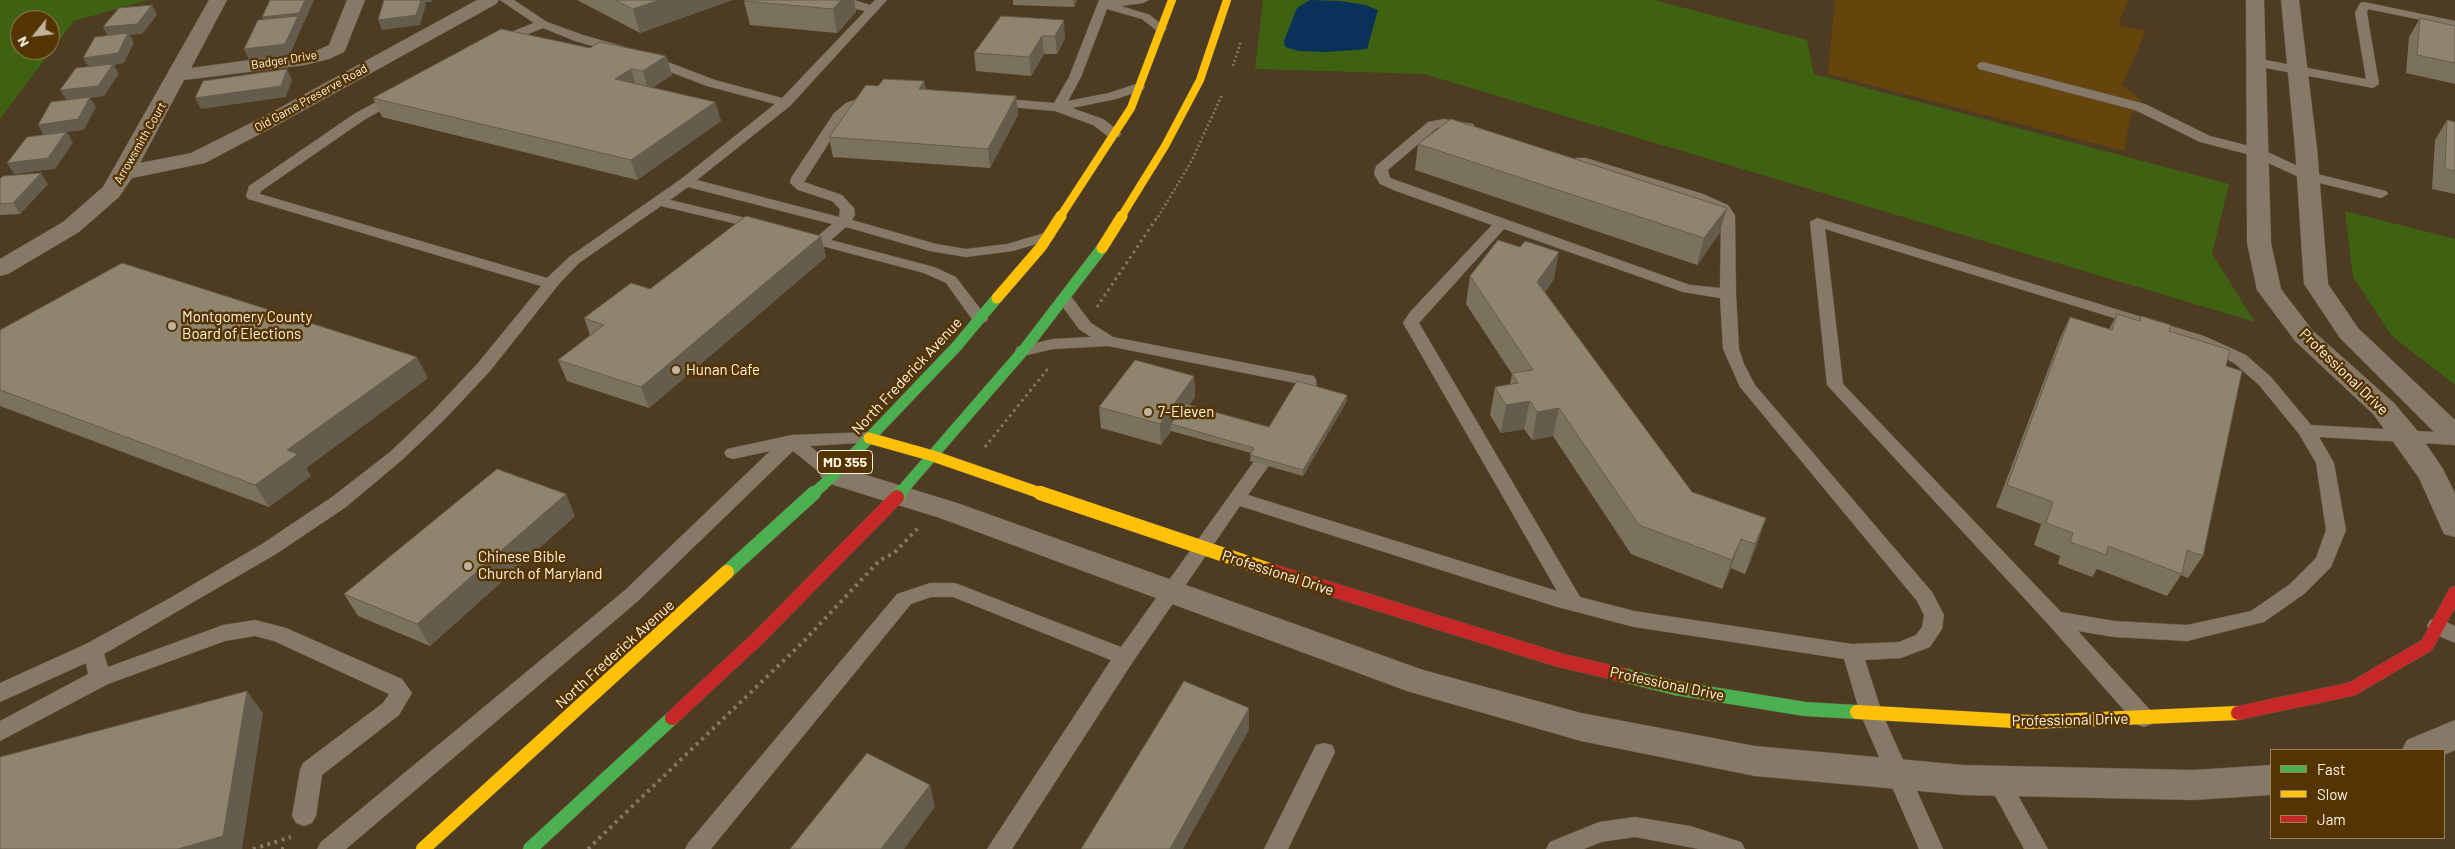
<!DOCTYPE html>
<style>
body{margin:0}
#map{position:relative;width:2455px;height:849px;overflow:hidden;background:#4d3c21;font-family:Barlow,sans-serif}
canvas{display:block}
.legend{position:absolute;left:2270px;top:749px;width:175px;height:90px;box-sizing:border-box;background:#543501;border:1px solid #98815c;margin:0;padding:6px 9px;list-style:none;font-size:15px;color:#fff3e5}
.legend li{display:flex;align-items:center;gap:10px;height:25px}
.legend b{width:25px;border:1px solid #98815c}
.north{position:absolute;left:10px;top:10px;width:50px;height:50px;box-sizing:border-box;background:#543501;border:1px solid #98815c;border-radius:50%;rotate:241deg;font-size:14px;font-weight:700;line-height:20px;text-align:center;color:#fff3e5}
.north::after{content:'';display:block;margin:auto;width:18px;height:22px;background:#c1b3a0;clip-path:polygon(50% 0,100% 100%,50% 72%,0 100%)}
</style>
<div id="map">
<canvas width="2455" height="849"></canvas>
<ul class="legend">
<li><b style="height:6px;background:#4caf50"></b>Fast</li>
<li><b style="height:6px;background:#ffc107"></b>Slow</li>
<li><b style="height:6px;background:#c62828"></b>Jam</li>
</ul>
<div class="north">N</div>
</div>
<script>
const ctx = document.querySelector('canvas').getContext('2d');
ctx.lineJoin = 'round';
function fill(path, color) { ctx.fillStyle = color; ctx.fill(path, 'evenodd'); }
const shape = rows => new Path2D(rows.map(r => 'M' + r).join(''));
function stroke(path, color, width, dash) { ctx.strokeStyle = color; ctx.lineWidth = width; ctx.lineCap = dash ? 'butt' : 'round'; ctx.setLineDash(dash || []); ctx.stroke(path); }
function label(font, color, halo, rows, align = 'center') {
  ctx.font = font + ' Barlow,sans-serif'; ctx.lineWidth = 5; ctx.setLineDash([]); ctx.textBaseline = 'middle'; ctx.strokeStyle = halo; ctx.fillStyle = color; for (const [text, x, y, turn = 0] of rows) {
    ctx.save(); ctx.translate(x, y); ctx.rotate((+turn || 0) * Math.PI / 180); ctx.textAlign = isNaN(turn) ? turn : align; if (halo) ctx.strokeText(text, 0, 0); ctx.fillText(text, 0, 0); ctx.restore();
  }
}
fill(shape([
 [1835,0,2128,0,2118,25,2146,31,2122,85,2141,100,2139,112,2131,113,2124,151,1828,74]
]), '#66450d');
fill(shape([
 [0,0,148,0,74,21,0,119],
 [20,20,50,20,50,50,20,50],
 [1263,0,1654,0,1807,40,1814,74,2229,184,2212,254,2255,322,1424,74,1255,69],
 [2345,211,2455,239,2455,385,2392,336,2353,277]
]), '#3e6211');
fill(shape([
 [1310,0,1340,1,1365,5,1378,10,1367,49,1327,52,1299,51,1285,47,1284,41,1297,8]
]), '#093159');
const lane = shape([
 [500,0,514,0,547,22,583,35,625,47,627,50,625,53,617,53,575,41,543,28,501,45,493,45,493,39,534,23,500,0],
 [839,0,854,0,870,5,875,0,887,0,790,106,697,180,839,217,840,209,832,201,798,190,790,183,791,178,834,113,846,103,871,94,879,94,881,97,879,100,856,109,844,119,804,182,842,195,854,208,855,215,852,220,936,244,966,249,1007,244,1048,232,1053,233,1055,236,1053,239,1013,251,966,257,930,251,846,227,831,240,934,267,956,277,988,319,986,322,974,322,946,283,924,273,807,242,805,239,812,235,818,236,832,224,688,187,670,200,767,223,769,226,762,230,661,206,579,263,559,284,490,371,445,419,402,460,346,507,276,554,104,654,108,667,223,625,255,620,286,628,402,679,412,693,399,715,322,775,316,816,312,823,304,826,296,823,292,816,300,770,303,763,383,703,389,694,274,641,255,636,225,641,108,684,0,741,0,721,88,674,86,663,0,702,0,683,86,644,170,598,262,544,332,497,390,452,433,411,478,363,541,286,248,199,246,196,249,186,354,114,393,93,401,93,403,96,401,99,364,120,261,191,260,194,547,278,569,257,681,179,775,104,707,86,644,62,642,59,644,56,652,56,715,80,782,98,865,11,856,9,839,0],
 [1099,0,1149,0,1143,3,1121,6,1150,15,1167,29,1165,31,1157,31,1142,19,1107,9,1081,77,1068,101,1109,93,1139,83,1143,84,1145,87,1143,90,1116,99,1072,108,1103,119,1119,131,1121,134,1119,137,1109,137,1093,125,1055,111,988,105,987,102,988,99,993,98,1054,103,1069,77,1099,0],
 [2364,2,2455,21,2455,27,2368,9,2367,13,2379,84,2373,88,2255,66,2249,62,2255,58,2366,79,2355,13,2360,3,2364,2],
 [1983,62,2145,104,2210,136,2261,149,2313,173,2386,191,2388,194,2381,198,2303,179,2251,155,2200,142,2135,110,1979,69,1977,66,1979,63,1983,62],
 [1444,119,1473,124,1475,127,1468,131,1444,127,1437,128,1388,170,1390,178,1690,285,1720,288,1721,215,1718,211,1693,200,1576,164,1574,161,1576,158,1586,158,1703,194,1728,205,1735,215,1736,294,1739,349,1744,364,1755,385,1932,592,1944,615,1942,629,1930,647,1901,658,1865,660,1882,713,1943,849,1919,849,1860,713,1844,659,1634,627,1554,606,1240,506,1132,663,1012,849,987,849,1111,660,953,597,931,597,911,604,711,849,685,849,689,842,897,594,930,583,955,583,1121,647,1255,460,1261,458,1267,460,1270,464,1248,495,1557,591,1403,323,1410,312,1492,225,1396,191,1380,184,1374,174,1376,166,1428,122,1444,119],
 [1504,229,1683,292,1720,298,1723,349,1740,387,1917,601,1924,615,1922,627,1916,635,1899,642,1852,644,1634,611,1580,597,1419,323,1504,229],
 [1817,218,2204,336,2246,355,2271,377,2311,425,2455,433,2455,445,2319,437,2334,463,2346,530,2331,567,2304,594,2264,622,2187,641,2114,637,2078,631,2152,712,2155,718,2152,724,2144,727,2136,724,2048,624,1827,385,1810,222,1817,218],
 [1825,229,2192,342,2234,363,2259,385,2299,434,2316,463,2326,530,2316,558,2290,584,2251,611,2187,625,2114,621,2061,612,1843,384,1825,229],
 [1064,293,1070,295,1091,323,1113,337,1308,375,1314,376,1316,380,1317,390,1315,394,1309,395,1303,394,1300,384,1108,346,1053,349,1023,356,1017,355,1015,351,1017,347,1023,346,1053,339,1091,337,1079,329,1056,298,1064,293],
 [869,432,875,434,878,438,875,442,810,446,840,471,843,475,840,479,834,481,828,479,793,451,638,601,346,849,317,849,321,842,624,591,770,451,733,459,727,457,724,453,727,449,792,435,869,432],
 [2437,618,2455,626,2455,643,2430,632,2427,626,2430,620,2437,618],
 [1324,743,1332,745,1335,752,1288,849,1264,849,1316,745,1324,743],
 [1998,771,2006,774,2048,849,2024,849,1987,781,1990,774,1998,771],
 [1635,817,1690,826,1741,842,1745,849,1699,849,1635,837,1601,842,1584,849,1546,849,1550,842,1599,822,1635,817]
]);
const street = shape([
 [209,0,227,0,191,68,316,51,329,45,347,0,365,0,346,48,344,52,329,59,305,65,184,80,140,163,191,153,263,117,477,0,499,0,496,4,277,125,205,163,132,178,119,197,79,232,8,274,0,276,0,259,63,222,103,187,209,0],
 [2246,0,2264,0,2271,243,2281,289,2313,331,2394,403,2416,429,2443,469,2455,493,2455,537,2444,534,2419,478,2374,415,2295,341,2257,290,2247,243,2246,0],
 [2281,0,2299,0,2317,148,2328,284,2358,328,2455,420,2455,445,2445,443,2340,338,2304,284,2295,148,2281,0],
 [834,465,960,504,1423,670,1581,713,1755,746,1963,765,2193,770,2271,765,2271,795,2193,800,1963,795,1755,776,1581,741,1407,691,940,518,824,482,820,475,824,468,834,465],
 [2455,720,2455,750,2444,755,2444,750,2402,750,2407,740,2455,720]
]);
const fastFar1 = shape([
 [813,494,834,475,956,347,997,298],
 [899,494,1023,351,1102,248]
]);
const fast = shape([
 [897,497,900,493],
 [727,572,814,493],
 [1623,675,1675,688,1805,709,1857,712],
 [530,849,672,718]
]);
const slowFar2 = shape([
 [1060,217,1131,108,1172,0],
 [1121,217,1165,146,1200,80,1227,0]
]);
const slowFar1 = shape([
 [1102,248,1122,216],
 [997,298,1041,247,1061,216],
 [869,438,933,456,1043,494]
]);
const slow = shape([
 [1040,493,1269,570],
 [1857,712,2031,722,2238,713],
 [423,849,727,572]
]);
const jam = shape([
 [1269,570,1559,660,1623,675],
 [2238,713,2352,689,2427,645,2455,593],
 [672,718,758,638,897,497]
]);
stroke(lane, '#625544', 1);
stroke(street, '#625544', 1);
stroke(fastFar1, '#625544', 12);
stroke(fast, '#625544', 15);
stroke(slowFar2, '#625544', 9);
stroke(slowFar1, '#625544', 12);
stroke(slow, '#625544', 15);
stroke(jam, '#625544', 15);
stroke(shape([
 [1233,66,1241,41],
 [1158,217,1191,162,1222,95]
]), '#847868', 2.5, [2, 2.5]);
stroke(shape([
 [1097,307,1158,216],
 [985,447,1050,366]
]), '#847868', 3, [2.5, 4]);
stroke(shape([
 [253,849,291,837],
 [281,849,286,849],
 [588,849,803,642,880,560,894,553,919,527]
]), '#847868', 4, [3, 4.5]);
fill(lane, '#877968');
fill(street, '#877968');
stroke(fastFar1, '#4caf50', 11);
stroke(fast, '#4caf50', 14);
stroke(slowFar2, '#ffc107', 8);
stroke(slowFar1, '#ffc107', 11);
stroke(slow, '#ffc107', 14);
stroke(jam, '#c62828', 14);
fill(shape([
 [577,0,732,0,640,33],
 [854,0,856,12,837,33,750,25,744,1],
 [1013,0,1077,0,1074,7,1013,5],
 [1001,16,1065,38,1057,54,1044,54,1031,76,976,71,974,53],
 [2420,18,2455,26,2455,84,2406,73,2409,37],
 [590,48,666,56,672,75,652,88,715,102,721,121,637,180,382,117,373,98],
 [924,81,926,90,1016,96,1018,115,990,168,833,157,829,137,878,86],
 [2447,120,2455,122,2455,194,2432,189,2435,140],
 [1418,144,1727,208,1719,234,1697,265,1415,170],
 [0,179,48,184,20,214,0,215],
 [821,236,826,257,649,408,567,381,558,360,590,335,584,318,650,289],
 [1520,247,1554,279,1545,292,1692,492,1766,518,1756,547,1745,574,1731,568,1722,589,1631,554,1553,436,1532,440,1524,429,1501,433,1490,415,1495,387,1510,384,1512,374,1466,304,1470,276],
 [2117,314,2139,321,2141,316,2169,331,2226,366,2203,556,2188,578,2181,575,2167,596,2097,569,2092,577,2058,564,2060,556,2034,545,2041,524,1996,507,2060,338,2070,317,2109,329],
 [0,330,428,378,306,468,311,476,269,507,0,406],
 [1194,376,1195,397,1189,405,1269,427,1347,395,1347,401,1303,476,1250,461,1251,453,1171,431,1161,445,1101,428,1099,407],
 [575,516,430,646,358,616,344,594]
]), '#7b725e');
fill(shape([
 [305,0,314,0,304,23,302,23,303,25,290,54,249,60,244,49,266,27,262,17],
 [391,0,432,0,432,2,425,2,426,5,420,25,382,30,378,20],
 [659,0,732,0,640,33,633,9],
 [841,0,854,0,856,12,837,33,833,9],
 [1073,0,1077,0,1074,7],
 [152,5,157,15,142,34,130,35,134,43,124,63,114,65,119,74,104,96,90,98,96,107,84,130,67,132,73,143,55,169,14,174,7,163,44,136,38,125,67,101,60,90,89,68,83,58,108,37,103,27],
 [1064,20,1065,38,1057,54,1055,36],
 [1042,36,1044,54,1031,76,1029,57],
 [666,56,672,75,648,90,643,71],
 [287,69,292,80,286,97,201,109,195,98],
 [631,69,637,88,615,79],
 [924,81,927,100,919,89],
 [1016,96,1018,115,990,168,988,149],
 [715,102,721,121,637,180,631,160],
 [41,173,48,184,20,214,13,203],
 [1727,208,1719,234,1697,265,1704,238],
 [821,236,826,257,649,408,641,387],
 [1559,252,1554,279,1532,310,1537,282],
 [417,357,428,378,306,468,311,476,269,507,255,485,287,450],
 [1194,376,1195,397,1175,425,1171,424,1171,430,1161,445,1160,424],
 [1347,395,1347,401,1303,476,1303,470],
 [1530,401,1524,429,1501,433,1506,405],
 [1559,408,1553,436,1532,440,1537,412],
 [566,494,575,516,430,646,417,624],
 [1766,518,1756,547,1745,574,1755,544],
 [1741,539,1731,568,1722,589,1732,560],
 [247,691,263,713,242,849,178,849],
 [1249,708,1249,730,1183,849,1170,849],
 [930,785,935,807,904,849,881,849]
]), '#645c4c');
const building = shape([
 [270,0,305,0,299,13,262,17,270,0],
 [384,0,421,0,416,15,378,20,384,0],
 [615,0,659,0,633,9,615,0],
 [746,0,841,0,833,9,744,1,746,0],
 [152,5,137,24,103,27,119,8,152,5],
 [298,16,285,44,244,49,258,20,298,16],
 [1001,16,1064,20,1055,36,1042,36,1029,57,974,53,1001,16],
 [2420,18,2455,26,2455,63,2417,55,2420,18],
 [501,29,590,48,600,42,666,56,643,71,631,69,615,79,715,102,631,160,373,98,501,29],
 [128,33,118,53,83,58,95,37,128,33],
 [113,64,98,86,60,90,76,68,113,64],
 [287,69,281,86,195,98,203,81,287,69],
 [884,79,924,81,919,89,1016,96,988,149,829,137,866,85,878,86,884,79],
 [90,97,78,119,38,125,51,102,90,97],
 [1451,119,1727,208,1704,238,1418,144,1451,119],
 [2447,120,2455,122,2455,171,2445,169,2447,120],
 [66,132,48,158,7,163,27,137,66,132],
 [41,173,13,203,0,204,0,179,3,176,41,173],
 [746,216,821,236,641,387,558,360,604,325,584,318,631,283,650,289,746,216],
 [1498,240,1520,247,1525,241,1559,252,1537,282,1692,492,1766,518,1755,544,1741,539,1732,560,1639,525,1559,408,1537,412,1530,401,1506,405,1495,387,1518,383,1512,373,1533,370,1470,276,1498,240],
 [122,263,417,357,287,450,298,454,255,485,0,390,0,330,122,263],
 [2117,314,2140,321,2141,316,2171,325,2169,331,2230,350,2226,366,2242,371,2203,556,2187,550,2182,574,2108,546,2106,555,2070,542,2073,533,2046,523,2053,502,2007,485,2070,317,2112,330,2117,314],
 [1135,360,1194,376,1160,424,1099,407,1135,360],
 [1297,381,1347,395,1303,470,1250,455,1254,448,1171,424,1186,404,1269,427,1297,381],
 [497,469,566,494,417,624,344,594,497,469],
 [1184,681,1249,708,1170,849,1081,849,1184,681],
 [247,691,223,836,178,849,0,849,0,757,247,691],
 [867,753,930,785,881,849,790,849,867,753]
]);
fill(building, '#8f846d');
stroke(building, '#645c4c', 1);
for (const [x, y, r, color] of [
 [172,326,5,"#c1b3a0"],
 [676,370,5,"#c1b3a0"],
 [1148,412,5,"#c1b3a0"],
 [468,566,5,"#c1b3a0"]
]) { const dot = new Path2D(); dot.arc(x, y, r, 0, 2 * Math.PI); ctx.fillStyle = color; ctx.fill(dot); stroke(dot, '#543501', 2); }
label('12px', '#fff3e5', '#543501', [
 ["Badger Drive",284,60,-9],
 ["Old Game Preserve Road",311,98,-29],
 ["Arrowsmith Court",140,143,-60]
]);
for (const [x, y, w] of [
 [845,462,55]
]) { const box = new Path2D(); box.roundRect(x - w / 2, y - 11.5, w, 23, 4); ctx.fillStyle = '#543501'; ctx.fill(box); stroke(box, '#fff3e5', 1); }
label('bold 14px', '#fff3e5', null, [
 ["MD 355",845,462]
]);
label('15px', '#fff3e5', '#543501', [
 ["Montgomery County",182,317],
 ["Board of Elections",182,334],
 ["Hunan Cafe",686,370],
 ["7-Eleven",1158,412],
 ["Chinese Bible",478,557],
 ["Church of Maryland",478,574]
], 'left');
label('15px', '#fff3e5', '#543501', [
 ["Professional Drive",2344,372,44],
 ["North Frederick Avenue",907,376,-47],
 ["Professional Drive",1278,573,18],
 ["North Frederick Avenue",615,654,-42],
 ["Professional Drive",1667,684,12],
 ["Professional Drive",2070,720,-1]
]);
</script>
